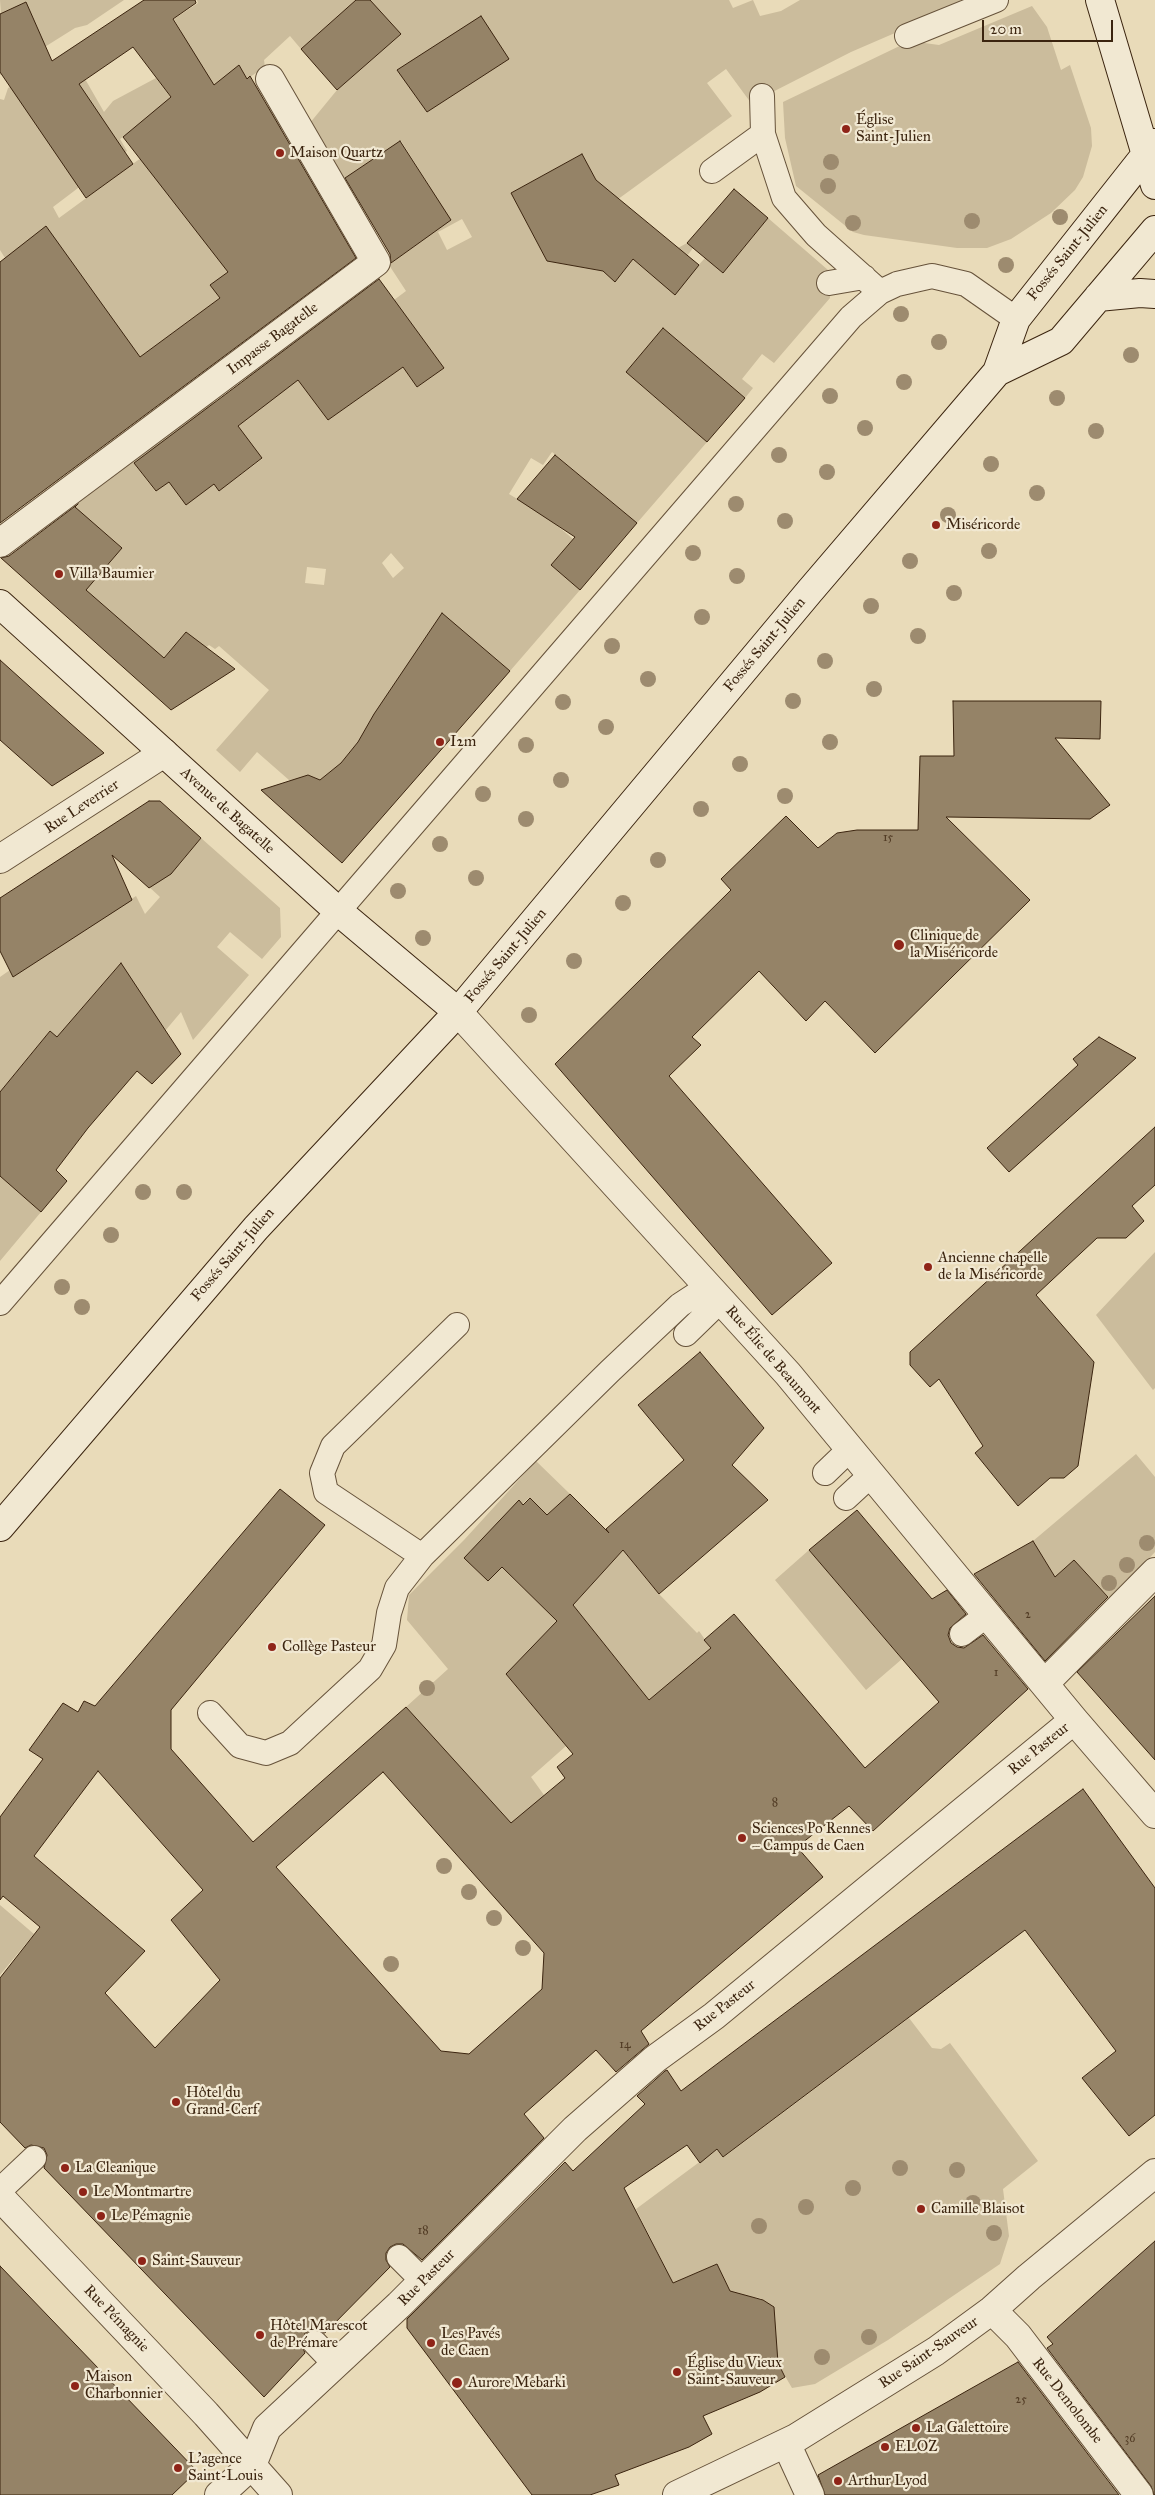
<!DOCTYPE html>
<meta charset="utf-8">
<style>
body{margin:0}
#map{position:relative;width:1155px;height:2495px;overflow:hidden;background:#e9dbb9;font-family:"IM FELL Great Primer",serif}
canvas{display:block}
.scale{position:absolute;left:982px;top:20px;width:131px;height:22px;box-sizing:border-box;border:2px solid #3b240f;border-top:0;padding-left:6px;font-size:15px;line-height:18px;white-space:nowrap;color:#3b240f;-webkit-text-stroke:4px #f1e8d2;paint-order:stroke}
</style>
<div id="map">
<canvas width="1155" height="2495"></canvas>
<div class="scale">20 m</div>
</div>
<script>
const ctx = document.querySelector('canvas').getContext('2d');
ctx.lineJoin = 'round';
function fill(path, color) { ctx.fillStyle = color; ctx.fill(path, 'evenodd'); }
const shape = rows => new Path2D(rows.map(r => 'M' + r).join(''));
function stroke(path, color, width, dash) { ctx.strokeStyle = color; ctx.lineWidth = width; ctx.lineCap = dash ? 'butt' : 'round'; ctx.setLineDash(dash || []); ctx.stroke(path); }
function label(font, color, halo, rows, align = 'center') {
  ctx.font = font + ' "IM FELL Great Primer",serif'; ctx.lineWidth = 4.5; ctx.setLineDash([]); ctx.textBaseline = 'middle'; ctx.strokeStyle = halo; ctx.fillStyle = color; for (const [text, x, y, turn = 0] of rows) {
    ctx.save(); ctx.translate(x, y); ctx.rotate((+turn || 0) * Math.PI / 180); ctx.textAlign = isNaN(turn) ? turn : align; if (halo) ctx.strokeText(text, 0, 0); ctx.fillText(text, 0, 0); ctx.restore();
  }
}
fill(shape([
 [0,0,124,0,87,25,75,28,0,75,0,68,17,38,37,28,26,2,1,14],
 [197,0,356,0,301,49,290,36,264,60,265,67,247,79,239,65,202,96,160,49,182,33,174,19,198,3],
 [370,0,729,0,733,8,753,0,760,16,781,11,800,0,960,0,962,4,851,52,751,103,726,69,707,83,732,116,610,205,582,154,511,193,547,261,603,271,615,281,633,259,654,277,678,248,687,243,693,248,684,260,694,270,705,258,723,273,768,218,828,270,830,298,774,363,762,354,742,379,753,388,745,398,663,329,626,372,707,442,637,523,552,452,543,465,531,458,509,494,519,500,522,496,573,539,551,565,580,590,510,671,442,614,358,742,341,763,319,781,308,775,299,780,297,787,257,752,240,772,216,750,269,690,219,646,215,649,209,645,201,652,195,640,186,632,159,663,118,663,97,644,118,619,86,590,122,548,99,528,67,518,81,500,75,494,209,396,217,406,136,466,155,491,169,482,186,504,214,484,220,490,262,459,238,426,267,403,241,373,326,311,334,312,341,308,343,298,362,287,370,287,295,376,328,420,403,367,417,387,444,368,394,300,406,291,389,265,423,240,400,207,430,187,401,141,338,183,305,129,337,90,400,34],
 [508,59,427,112,414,94],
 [462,219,472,237,447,250,438,232],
 [391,553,404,568,393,578,382,563],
 [307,567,326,569,324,585,305,583],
 [1032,6,1047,27,1061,70,1070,65,1091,128,1092,146,1083,177,1075,190,1051,213,1011,239,987,248,957,248,864,235,853,232,796,186,785,138,783,102,910,41,939,45],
 [69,51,104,112,113,101,156,78,174,102,120,139,127,151,53,207,59,218,145,155,246,122,269,106,283,128,200,191,228,272,210,285,220,298,132,363,0,283,5,258,0,250,0,99,4,100,8,88],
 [201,838,280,908,281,937,262,959,230,932,217,947,249,975,193,1040,181,1012,165,1031,120,964,57,1037,49,1032,3,1088,0,1104,0,977,10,970,13,976,136,896,145,914,160,897,147,885,180,864],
 [0,1176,41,1212,0,1261],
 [1155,1252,1155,1388,1153,1390,1096,1315],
 [1136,1454,1155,1477,1155,1552,1111,1599,1074,1560,1055,1577,1033,1541],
 [536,1461,570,1494,547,1515,529,1498,465,1558,488,1581,502,1567,525,1590,541,1572,578,1600,623,1550,659,1594,697,1633,699,1631,713,1651,649,1700,573,1605,506,1674,566,1746,531,1777,567,1827,536,1852,406,1707,448,1669,407,1620,409,1595,464,1540],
 [809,1550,902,1659,866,1690,775,1580],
 [0,1905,34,1934,0,1975],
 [909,2018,932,2048,941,2049,950,2043,1038,2161,1003,2189,1009,2236,1000,2264,888,2340,815,2384,792,2388,778,2364,766,2302,760,2298,732,2295,717,2264,673,2283,636,2209,717,2149,724,2157]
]), '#cbbc9c');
const building = shape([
 [144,0,195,0,196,3,173,19,214,85,239,65,247,79,250,76,356,258,0,523,0,262,46,226,140,357,220,298,210,285,228,272,123,137,171,97,133,47,79,84,133,164,86,198,0,72,0,14,26,2,52,61,144,0],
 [356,0,370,0,401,34,337,90,301,49,356,0],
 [481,16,509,59,427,112,397,70,481,16],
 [400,141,451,220,391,263,390,254,345,178,400,141],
 [582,154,596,180,699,265,675,295,633,259,615,282,603,271,547,261,511,193,582,154],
 [734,189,768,218,723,273,687,243,734,189],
 [379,279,444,368,417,387,403,367,328,420,298,380,238,426,262,458,219,491,214,484,186,505,169,482,156,491,134,463,379,279],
 [663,328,745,398,707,442,626,372,663,328],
 [555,455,637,523,580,590,551,565,575,537,517,499,555,455],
 [78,504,75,507,122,548,86,590,164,658,186,632,235,669,171,710,1,558,9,556,78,504],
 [442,613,510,671,342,863,261,790,308,775,320,780,341,763,358,742,374,714,442,613],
 [0,660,70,723,104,753,52,786,0,740,0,660],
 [953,701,1101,701,1100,739,1055,738,1110,805,1090,819,946,817,1030,900,875,1053,825,1001,806,1021,759,971,692,1037,701,1045,669,1076,832,1263,772,1315,555,1064,731,890,721,879,786,816,818,848,837,833,857,830,918,830,920,756,954,756,953,701],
 [149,801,160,801,201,838,171,874,149,888,112,855,132,900,13,977,0,951,0,898,149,801],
 [121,963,181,1054,152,1084,137,1071,88,1128,56,1170,67,1181,41,1212,0,1176,0,1092,50,1031,57,1037,121,963],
 [1099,1037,1136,1058,1009,1172,987,1148,1078,1065,1073,1059,1099,1037],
 [1155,1127,1155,1185,1132,1206,1144,1221,1126,1238,1097,1238,1036,1295,1094,1362,1078,1466,1064,1478,1050,1478,1018,1506,975,1453,983,1446,939,1379,930,1387,910,1365,910,1352,1155,1127],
 [700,1352,764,1428,732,1465,768,1500,659,1594,623,1550,573,1605,649,1700,711,1648,704,1640,734,1614,865,1768,939,1702,809,1550,857,1510,932,1599,947,1590,966,1614,950,1628,948,1635,951,1643,957,1647,964,1648,983,1635,1028,1689,873,1831,849,1806,797,1847,823,1877,641,2031,649,2044,616,2072,596,2050,524,2114,544,2138,422,2260,403,2244,396,2244,390,2247,386,2253,386,2260,390,2267,325,2333,312,2330,305,2333,302,2346,305,2353,264,2397,44,2168,47,2155,44,2148,31,2145,25,2148,0,2122,0,1978,40,1927,3,1896,0,1900,0,1817,43,1759,29,1750,63,1703,78,1712,84,1701,95,1706,280,1489,325,1525,171,1710,171,1749,253,1842,406,1707,511,1823,565,1778,557,1767,573,1754,506,1674,557,1621,502,1567,488,1581,464,1558,519,1500,523,1505,530,1498,547,1515,570,1494,609,1533,606,1529,684,1460,638,1405,700,1352],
 [98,1771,203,1890,171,1920,220,1980,155,2048,105,1993,145,1951,34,1856,98,1771],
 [383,1772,544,1953,542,1989,469,2054,441,2051,276,1867,383,1772],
 [1033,1541,1055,1577,1074,1560,1108,1597,1045,1661,974,1574,1033,1541],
 [1155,1596,1155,1760,1077,1672,1155,1596],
 [1083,1789,1155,1888,1155,2115,1129,2136,1082,2078,1116,2051,1025,1930,723,2157,717,2149,700,2163,687,2145,624,2188,673,2283,717,2264,730,2291,763,2300,774,2307,778,2363,785,2377,760,2392,703,2416,712,2434,689,2447,615,2475,619,2485,590,2495,532,2495,407,2328,407,2319,565,2162,573,2171,645,2104,637,2096,665,2071,667,2070,681,2091,1083,1789],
 [1155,2241,1155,2495,1154,2495,1151,2486,1047,2348,1053,2344,1047,2337,1155,2241],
 [0,2266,197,2471,172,2495,0,2495,0,2266],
 [1018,2362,1119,2495,825,2495,818,2475,1018,2362]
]);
fill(building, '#958367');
stroke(building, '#3b240f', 1);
const lane = shape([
 [907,36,996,0],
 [762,96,763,134,784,198,816,235,880,292],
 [712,171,763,134],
 [829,283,864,277],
 [0,1303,851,317,880,292,897,284,932,276,966,284,1016,319],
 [686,1334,721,1300],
 [825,1473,850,1449],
 [846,1498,871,1475],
 [422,1556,326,1492,322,1473,333,1446,457,1325],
 [962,1634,987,1615],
 [210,1713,240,1746,266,1753,290,1743,370,1669,384,1645,389,1613,397,1588,422,1556,610,1371,680,1305,709,1286],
 [0,2190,34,2158],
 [399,2257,423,2281],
 [315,2343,336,2365]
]);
const street = shape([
 [0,543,376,262,270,79],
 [0,859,164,753],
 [458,1012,788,1374,1074,1720,1155,1814],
 [1045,1683,1155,1572],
 [0,2197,206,2414,278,2495],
 [992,2310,1018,2336,1139,2495],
 [786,2443,810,2495],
 [219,2495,252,2465,267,2428,399,2305,575,2129,655,2059,714,2016,1074,1720],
 [677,2495,796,2438,936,2351,992,2310,1029,2277,1155,2173]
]);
const secondary = shape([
 [1100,0,1155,185],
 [1098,297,1140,293,1155,294],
 [997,372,1061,341,1155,230],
 [0,604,338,911,458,1012],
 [0,1527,256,1228,458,1012,809,592,997,372,1016,319,1155,143]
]);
stroke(lane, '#66523a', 26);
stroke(street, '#66523a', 30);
stroke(secondary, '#3b240f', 30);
stroke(lane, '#f1e8d2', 24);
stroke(street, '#f1e8d2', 28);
stroke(secondary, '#f1e8d2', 28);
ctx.fillStyle = '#9d8b6f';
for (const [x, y] of [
 [831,162],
 [828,186],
 [1060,217],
 [972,221],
 [853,223],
 [1006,265],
 [901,314],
 [939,342],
 [1131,355],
 [904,382],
 [830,396],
 [1057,398],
 [865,428],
 [1096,431],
 [779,455],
 [991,464],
 [827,472],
 [1037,493],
 [736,504],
 [948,515],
 [785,521],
 [989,551],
 [693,553],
 [910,561],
 [737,576],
 [954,593],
 [871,606],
 [702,617],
 [918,636],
 [612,646],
 [825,661],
 [648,679],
 [874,689],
 [793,701],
 [563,702],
 [606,727],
 [830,742],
 [526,745],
 [740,764],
 [561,780],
 [483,794],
 [785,796],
 [701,809],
 [526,819],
 [440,844],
 [658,860],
 [476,878],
 [398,891],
 [623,903],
 [423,938],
 [574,961],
 [529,1015],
 [143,1192],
 [184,1192],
 [111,1235],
 [62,1287],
 [82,1307],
 [1147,1543],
 [1127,1565],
 [1109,1583],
 [427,1688],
 [444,1866],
 [469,1892],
 [494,1918],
 [523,1948],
 [391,1964],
 [900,2168],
 [957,2170],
 [853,2188],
 [973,2203],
 [806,2207],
 [759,2226],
 [994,2233],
 [869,2337],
 [822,2357]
]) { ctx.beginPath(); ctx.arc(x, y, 8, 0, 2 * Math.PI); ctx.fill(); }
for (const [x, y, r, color] of [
 [846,129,5,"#8f2418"],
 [280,153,5,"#8f2418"],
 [936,525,5,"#8f2418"],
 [59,574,5,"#8f2418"],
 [440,742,5,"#8f2418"],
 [899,945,6,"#8f2418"],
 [928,1267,5,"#8f2418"],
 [272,1647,5,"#8f2418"],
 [742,1838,5,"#8f2418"],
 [176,2102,5,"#8f2418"],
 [65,2168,5,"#8f2418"],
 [83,2192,5,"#8f2418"],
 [921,2209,5,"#8f2418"],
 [101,2216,5,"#8f2418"],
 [142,2261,5,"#8f2418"],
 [260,2335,5,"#8f2418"],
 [431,2343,5,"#8f2418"],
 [677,2372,5,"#8f2418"],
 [457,2383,6,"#8f2418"],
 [75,2386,5,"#8f2418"],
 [916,2428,5,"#8f2418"],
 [885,2447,5,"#8f2418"],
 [178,2468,5,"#8f2418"],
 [838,2481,5,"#8f2418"]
]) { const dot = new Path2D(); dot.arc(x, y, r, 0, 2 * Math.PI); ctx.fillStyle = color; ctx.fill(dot); stroke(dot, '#f1e8d2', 2); }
label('12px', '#523c25', null, [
 ["15",888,838],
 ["2",1028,1615],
 ["1",996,1673],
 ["8",775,1803],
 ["14",625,2045],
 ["18",423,2231],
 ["25",1021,2400],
 ["36",1130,2439]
]);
label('15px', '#3b240f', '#f1e8d2', [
 ["Église",856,120],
 ["Saint-Julien",856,137],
 ["Maison Quartz",290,153],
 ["Miséricorde",946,525],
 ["Villa Baumier",69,574],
 ["I2m",450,742],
 ["Clinique de",910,936],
 ["la Miséricorde",910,953],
 ["Ancienne chapelle",938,1258],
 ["de la Miséricorde",938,1275],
 ["Collège Pasteur",282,1647],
 ["Sciences Po Rennes",752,1829],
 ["– Campus de Caen",752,1846],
 ["Hôtel du",186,2093],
 ["Grand-Cerf",186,2110],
 ["La Cleanique",75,2168],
 ["Le Montmartre",93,2192],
 ["Camille Blaisot",931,2209],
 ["Le Pémagnie",111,2216],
 ["Saint-Sauveur",152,2261],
 ["Hôtel Marescot",270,2326],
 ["de Prémare",270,2343],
 ["Les Pavés",441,2334],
 ["de Caen",441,2351],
 ["Église du Vieux",687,2363],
 ["Saint-Sauveur",687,2380],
 ["Maison",85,2377],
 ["Charbonnier",85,2394],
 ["Aurore Mebarki",468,2383],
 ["La Galettoire",926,2428],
 ["ELOZ",895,2447],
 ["L'agence",188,2459],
 ["Saint-Louis",188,2476],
 ["Arthur Lyod",848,2481]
], 'left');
label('15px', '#3b240f', '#f1e8d2', [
 ["Fossés Saint-Julien",1068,253,-51],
 ["Impasse Bagatelle",273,339,-37],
 ["Fossés Saint-Julien",765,645,-50],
 ["Rue Leverrier",82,807,-33],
 ["Avenue de Bagatelle",227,811,42],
 ["Fossés Saint-Julien",506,956,-50],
 ["Fossés Saint-Julien",233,1255,-49],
 ["Rue Élie de Beaumont",773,1360,49],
 ["Rue Pasteur",1039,1749,-39],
 ["Rue Pasteur",725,2006,-38],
 ["Rue Pasteur",427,2278,-45],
 ["Rue Pémagnie",116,2319,46],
 ["Rue Saint-Sauveur",929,2353,-34],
 ["Rue Demolombe",1067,2401,52]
]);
</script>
